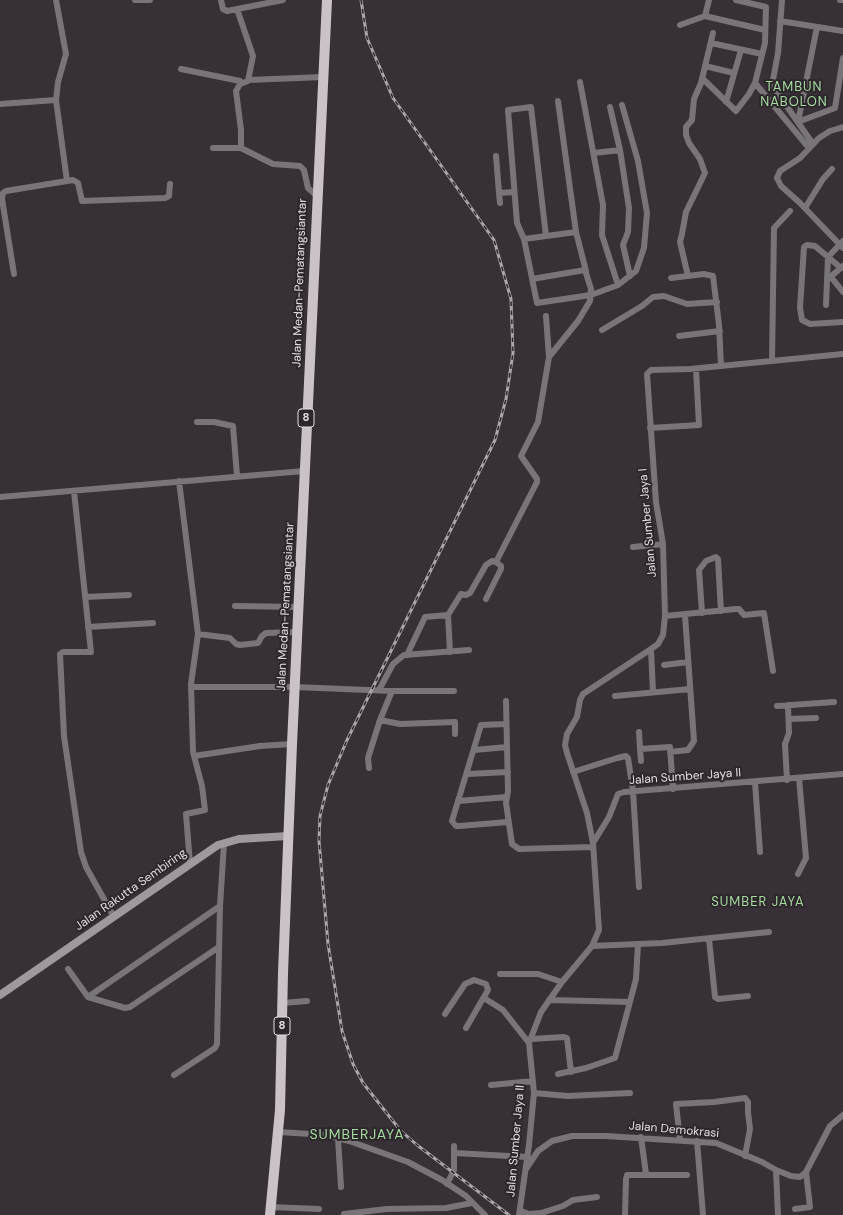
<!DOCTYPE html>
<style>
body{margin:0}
canvas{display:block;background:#373036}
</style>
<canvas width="843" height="1215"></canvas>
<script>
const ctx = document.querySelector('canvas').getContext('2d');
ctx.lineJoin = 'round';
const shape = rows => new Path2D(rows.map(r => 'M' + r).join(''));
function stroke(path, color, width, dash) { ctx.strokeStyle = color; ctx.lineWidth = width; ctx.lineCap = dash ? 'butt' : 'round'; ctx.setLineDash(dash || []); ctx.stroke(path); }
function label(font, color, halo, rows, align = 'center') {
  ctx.font = font + ' "DM Sans",sans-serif'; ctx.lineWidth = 4; ctx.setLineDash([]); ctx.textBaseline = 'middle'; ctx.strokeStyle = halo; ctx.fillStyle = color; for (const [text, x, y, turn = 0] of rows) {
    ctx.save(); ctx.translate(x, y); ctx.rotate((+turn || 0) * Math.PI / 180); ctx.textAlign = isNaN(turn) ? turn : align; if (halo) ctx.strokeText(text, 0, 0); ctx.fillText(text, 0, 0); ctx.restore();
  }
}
stroke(shape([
 [135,0,150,0],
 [221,0,223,9,227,11,283,0],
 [782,0,778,53,772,85,813,144],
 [840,0,843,0],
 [237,9,253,56,248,81,240,84],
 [705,16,709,0],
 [780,21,843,31],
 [680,25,705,16,765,30],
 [711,43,762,54],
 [705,66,734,73],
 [181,69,240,81,240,84,236,91,241,130,241,148,273,164,300,166,304,170,308,188,317,196],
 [702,78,736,111,749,94,755,83,765,43,766,7,736,0],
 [248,80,323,77],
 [580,82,603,205,602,235,618,285],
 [755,83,809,148],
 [56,100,67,181],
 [558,101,576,232,586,271],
 [726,102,741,50],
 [0,104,56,100,58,82,66,54,56,0],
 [610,107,620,150,629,208,628,232,623,245,630,276],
 [798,119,803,120,835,108,843,58],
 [798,122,817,27],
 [843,127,830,131,819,138,800,158,780,171,777,178,781,186,800,203,843,248],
 [213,148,241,148],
 [594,153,620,150],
 [496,156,499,193,514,192],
 [499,193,500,203],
 [805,208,823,179,832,169],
 [546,236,531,107,508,110,517,223,524,239,537,303,591,295,618,285,636,271,644,248,647,213,638,161,622,105],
 [524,239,576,232],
 [841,268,815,246,807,245,804,247,800,308,802,320,810,324,843,322],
 [14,274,2,199,3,193,6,191,73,180,78,183,82,201,165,198,169,196,170,184],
 [688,276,680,242,682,234,686,212,705,173,700,159,689,143,686,135,686,127,692,120,694,99,701,83,713,33],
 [831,277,843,292],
 [671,278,704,274,713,276,719,325,721,366],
 [828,279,843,266],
 [826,305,828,257,843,241],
 [546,316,549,357],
 [602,330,642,306,653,297,664,296,687,304,717,302],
 [679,336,720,331],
 [772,361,774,228,790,211],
 [197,422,214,422,233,426,237,476],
 [650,428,699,425,696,369],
 [179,481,198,634,191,684,193,752,202,786,205,810,186,814,190,864],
 [74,491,91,652,63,652,60,654,64,736,81,852,86,867,114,917],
 [0,497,304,471],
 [633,547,663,544],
 [85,597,129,595],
 [486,599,501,569,501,566,496,562],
 [235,606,299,607],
 [702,613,699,570,706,561,716,557,718,559,721,611],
 [448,615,461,594,466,595,470,593,486,565,492,561,496,562,537,482,537,479,521,456,538,422,549,357,578,321,590,301,591,289,585,270,532,279],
 [665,616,736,609,739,609,744,615,764,613,773,671],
 [88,627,153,623],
 [198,634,230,638,236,644,240,645,258,643,262,636,266,633,298,632],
 [651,649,653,692],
 [407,655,425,617,448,615,450,652],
 [664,665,688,662],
 [191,687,295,687,392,691,454,691],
 [379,690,393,664,404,655,469,650],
 [392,691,380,720,400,724,455,722,455,734],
 [615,696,690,689],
 [506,701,508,791,506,803,512,844,519,849,593,847],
 [777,706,834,702],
 [789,719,816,718],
 [506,724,481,725,452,821,456,826,459,826,508,822],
 [639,732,640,749],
 [474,750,507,747],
 [670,752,688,750,694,741,685,615],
 [194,756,260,746,292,744],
 [641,761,640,749,670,747,673,789],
 [369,768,368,758,380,720],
 [573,772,617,758,626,756,628,758,633,791,639,887],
 [467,774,508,772],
 [787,780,785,744,789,733,788,705],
 [755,782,760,852],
 [458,801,507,797],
 [593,843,587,813,567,753,565,745,567,734,577,717,580,700,583,694,651,649,658,644,663,635,665,616,663,544,656,502,647,374,651,370,690,369,843,354],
 [798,874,806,858,799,778],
 [709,939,715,997,718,999,748,996],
 [592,946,662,943,769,932],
 [219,947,130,1007,125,1008,88,997,220,906],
 [68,969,88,997],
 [500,974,538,974,562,982],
 [484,998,503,1010,529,1043],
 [549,1000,630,1002],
 [282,1003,307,1001],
 [445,1014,465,984,474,980,486,984,488,990,466,1028],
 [531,1039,564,1037,567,1038,571,1072],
 [558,1074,586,1068,615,1058,636,979,638,944],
 [174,1075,215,1048,217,1044,220,906,224,843],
 [491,1085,533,1081],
 [534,1093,568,1096,630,1093],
 [279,1132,326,1135,349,1141,408,1162,442,1180,466,1196,485,1215],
 [641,1137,646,1174],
 [338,1138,341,1187],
 [680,1140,676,1104,714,1102,745,1098,748,1102,748,1112,750,1129,745,1156],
 [697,1141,703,1215],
 [455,1153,527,1157],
 [526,1169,538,1151,552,1141,572,1136,606,1136,716,1143,762,1162,776,1170,791,1176,800,1177,806,1172,830,1126,843,1115],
 [776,1170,778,1215],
 [447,1184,454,1170,454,1146],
 [271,1207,319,1209],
 [795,1209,810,1207,806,1172],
 [521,1211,529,1214,541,1213,563,1206,573,1200,597,1197],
 [344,1214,387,1209,446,1208,472,1203],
 [519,1215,529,1145,534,1093,529,1043,541,1012,562,982,592,946,599,930,593,843,609,817,618,794,624,792,843,774],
 [625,1215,626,1179,627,1175,687,1175]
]), '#787477', 6);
stroke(shape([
 [0,995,218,845,239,839,288,836]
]), '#9f989e', 8);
stroke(shape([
 [270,1215,280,1110,283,973,292,744,327,0]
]), '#cac2c8', 10);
const rail = shape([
 [361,0,367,38,393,98,494,240,511,299,513,353,506,399,495,440,347,740,328,785,320,816,319,841,328,944,342,1031,353,1064,363,1083,400,1130,417,1145,509,1215]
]);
stroke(rail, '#aba6ab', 3);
stroke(rail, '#2d262c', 1.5, [4.5]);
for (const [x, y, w] of [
 [306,418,16],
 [282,1026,16]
]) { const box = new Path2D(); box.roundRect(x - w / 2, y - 9, w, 18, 3); ctx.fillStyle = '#2d262c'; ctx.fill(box); stroke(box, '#e2dee2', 1); }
label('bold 11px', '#e2dee2', null, [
 ["8",306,418],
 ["8",282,1026]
]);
label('12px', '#e2dee2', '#2d262c', [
 ["Jalan Medan-Pematangsiantar",300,283,-88],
 ["Jalan Sumber Jaya I",648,523,-95],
 ["Jalan Medan-Pematangsiantar",286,607,-87],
 ["Jalan Sumber Jaya II",685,777,-4],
 ["Jalan Rakutta Sembiring",131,890,-35],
 ["Jalan Demokrasi",674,1130,5],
 ["Jalan Sumber Jaya II",516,1141,-85]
]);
ctx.letterSpacing = '1px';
label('13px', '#a5db9e', '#2d262c', [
 ["TAMBUN",794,88],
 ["NABOLON",794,103],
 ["SUMBER JAYA",758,903]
]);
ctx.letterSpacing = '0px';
ctx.letterSpacing = '1px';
label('14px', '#a5db9e', '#2d262c', [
 ["SUMBERJAYA",357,1135]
]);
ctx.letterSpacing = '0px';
</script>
